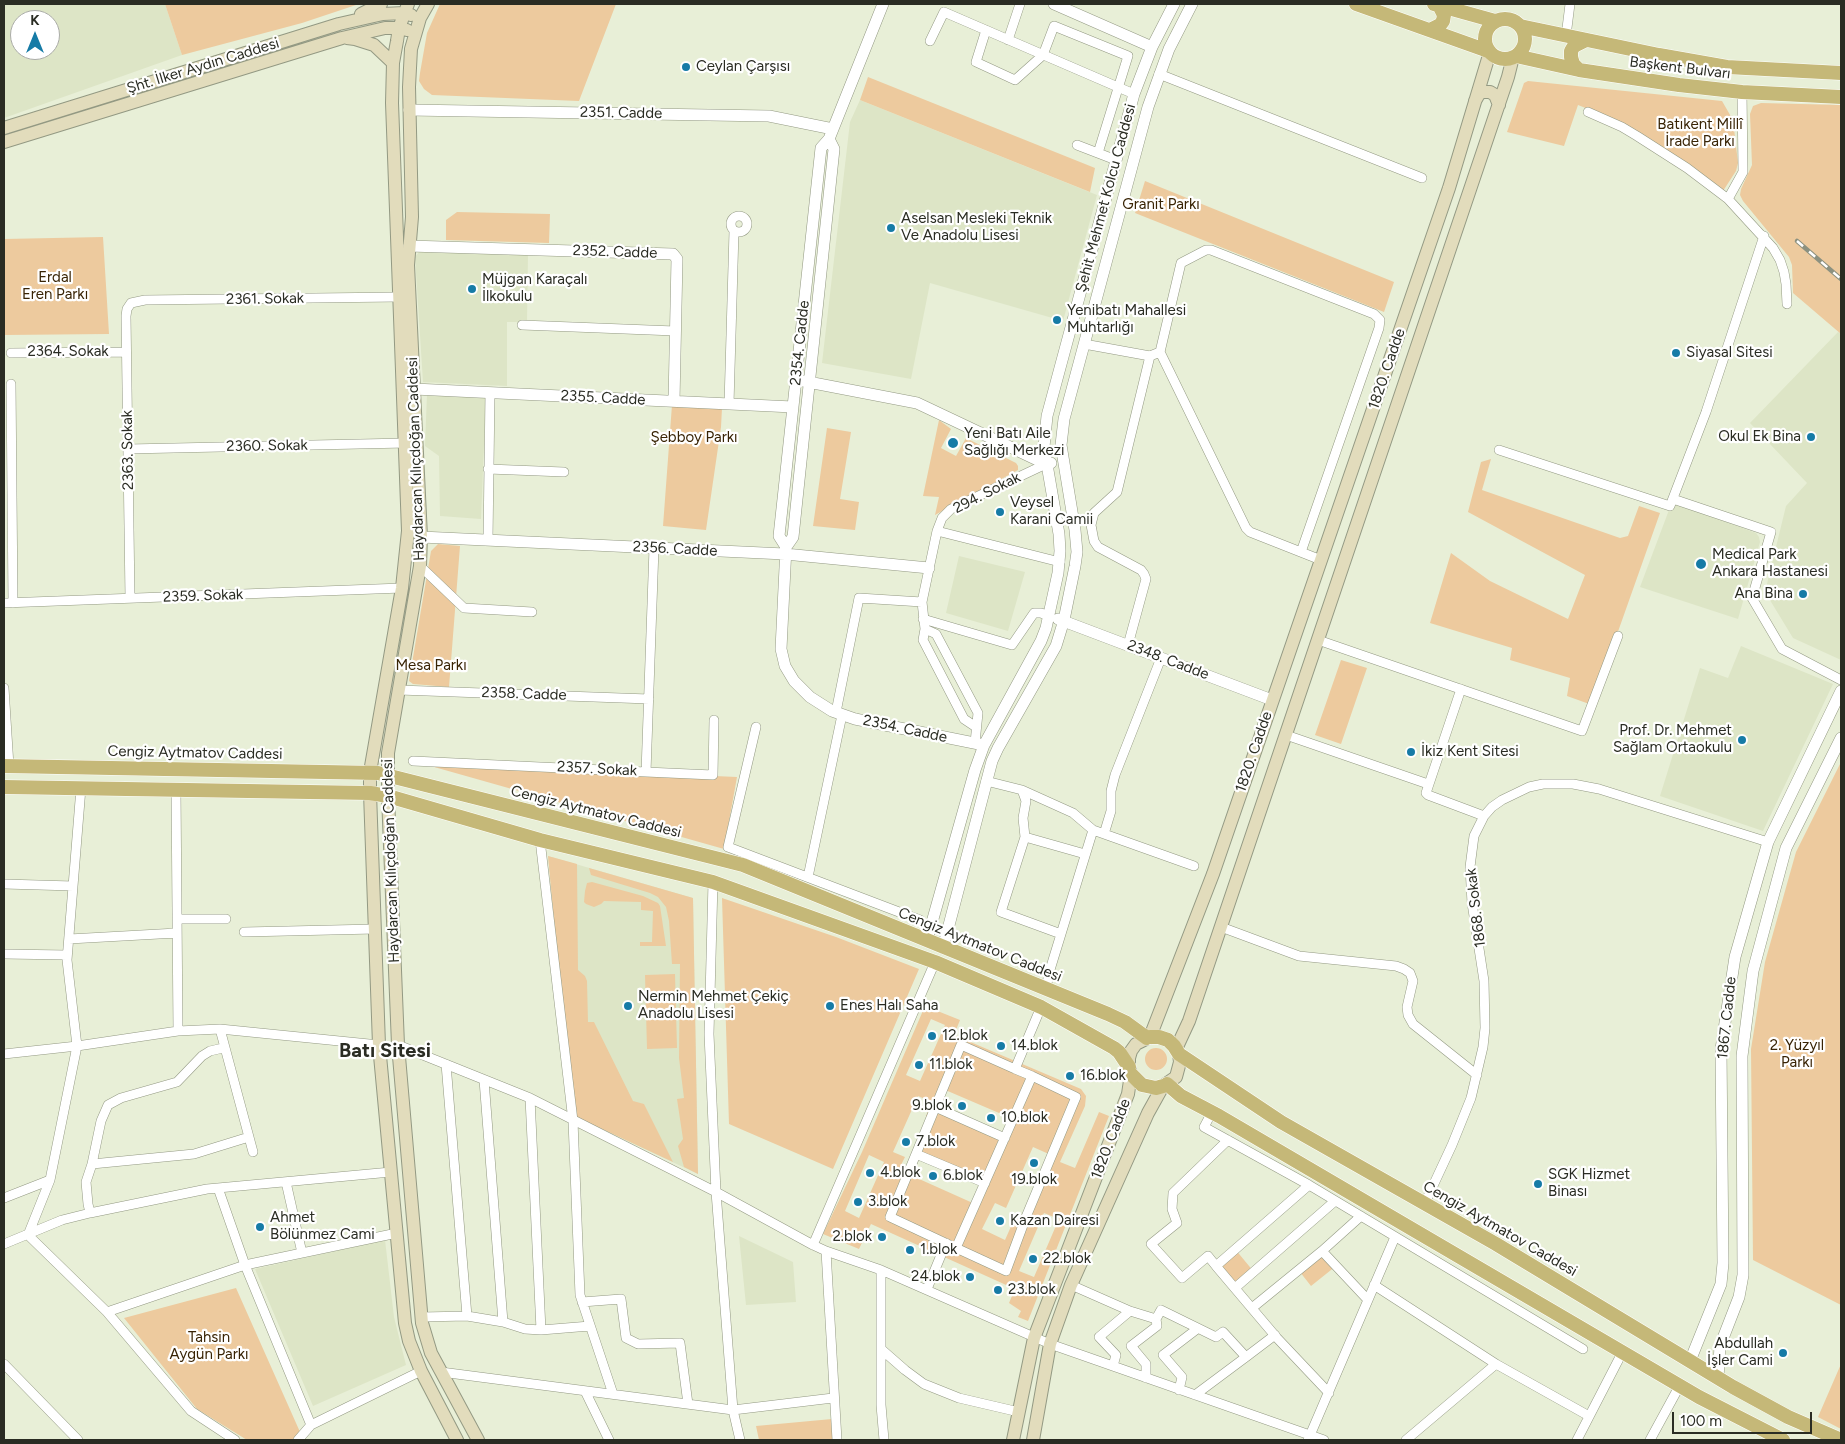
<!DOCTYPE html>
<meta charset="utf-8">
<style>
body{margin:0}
#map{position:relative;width:1845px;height:1444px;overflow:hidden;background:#e8efd7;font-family:Figtree,sans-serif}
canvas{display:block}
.frame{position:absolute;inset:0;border:5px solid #2a2c23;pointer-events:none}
.north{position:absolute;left:10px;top:10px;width:50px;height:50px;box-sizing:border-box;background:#fff;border:1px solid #aaaba7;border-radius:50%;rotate:0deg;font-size:14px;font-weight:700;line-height:20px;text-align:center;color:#2a2c23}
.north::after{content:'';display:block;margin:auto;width:18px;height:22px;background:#167ba6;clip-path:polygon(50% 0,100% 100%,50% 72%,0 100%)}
.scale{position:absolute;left:1672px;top:1412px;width:140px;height:22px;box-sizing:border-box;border:2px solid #2a2c23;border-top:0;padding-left:6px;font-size:15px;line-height:18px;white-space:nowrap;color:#2a2c23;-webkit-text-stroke:4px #fff;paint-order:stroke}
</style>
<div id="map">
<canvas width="1845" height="1444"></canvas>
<div class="frame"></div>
<div class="north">K</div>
<div class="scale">100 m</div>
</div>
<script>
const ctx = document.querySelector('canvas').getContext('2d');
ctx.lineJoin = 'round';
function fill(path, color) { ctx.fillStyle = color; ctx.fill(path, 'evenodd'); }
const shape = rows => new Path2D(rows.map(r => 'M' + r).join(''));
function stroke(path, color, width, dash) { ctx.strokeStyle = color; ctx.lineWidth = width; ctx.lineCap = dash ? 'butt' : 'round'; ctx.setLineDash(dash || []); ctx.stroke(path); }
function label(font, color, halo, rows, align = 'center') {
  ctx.font = font + ' Figtree,sans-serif'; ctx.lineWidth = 4.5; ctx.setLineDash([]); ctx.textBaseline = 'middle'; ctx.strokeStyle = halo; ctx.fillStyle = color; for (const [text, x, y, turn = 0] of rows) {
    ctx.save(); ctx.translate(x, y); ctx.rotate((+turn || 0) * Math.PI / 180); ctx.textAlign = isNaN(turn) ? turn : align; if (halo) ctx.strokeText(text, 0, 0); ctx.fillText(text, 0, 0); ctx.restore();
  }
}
fill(shape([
 [4,4,165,4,182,55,4,118],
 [20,20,50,20,50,50,20,50],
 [860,100,1097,195,1063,321,930,283,911,379,822,363,850,122],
 [419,252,528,254,527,322,507,322,507,386,423,382,415,257],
 [1838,332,1841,334,1841,660,1793,638,1765,592,1786,506,1807,483,1750,423],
 [427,394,486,396,481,519,440,516,439,456,425,446],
 [1672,502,1756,533,1759,537,1760,542,1738,619,1640,587],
 [959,556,1025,572,1008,631,946,613],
 [1741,646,1833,684,1763,831,1660,796,1700,668,1728,678],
 [548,856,693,898,698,1174,572,1115],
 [739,1236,793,1262,796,1302,746,1305],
 [385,1240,394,1317,406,1365,313,1406,255,1269]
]), '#dde5c6');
fill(shape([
 [165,4,359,4,302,23,182,55],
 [440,4,616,4,579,101,432,95,424,89,419,81,420,73,427,33],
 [868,77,1095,168,1090,192,860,100],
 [1528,81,1722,101,1733,120,1738,163,1736,171,1723,191,1621,122,1578,105,1564,146,1507,132,1524,83],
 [1761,103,1841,105,1841,334,1793,293,1792,265,1789,257,1743,201,1740,195,1741,189,1752,165,1750,114,1753,106],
 [1145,181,1394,282,1384,312,1135,213],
 [457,212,550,214,549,243,446,240,446,220],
 [103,237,109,334,4,335,4,239],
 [672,405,722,408,721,427,706,530,663,526],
 [939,420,951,429,941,448,956,456,966,438,1016,463,1018,466,1018,470,935,515,939,497,923,496],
 [827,428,851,432,840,499,859,502,855,530,813,526],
 [1491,459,1482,490,1620,538,1628,536,1639,506,1660,513,1592,705,1567,696,1570,678,1510,660,1512,648,1430,623,1451,553,1490,581,1568,619,1585,575,1468,512,1481,462],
 [438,544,460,546,449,687,413,684,409,681,431,551],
 [1341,660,1367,668,1341,744,1315,735],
 [1841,762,1841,1305,1753,1260,1751,1049,1765,962,1796,852],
 [420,763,737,777,724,849],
 [548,856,577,864,578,970,585,976,587,981,588,1022,594,1022,633,1101,644,1104,673,1162,572,1115],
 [589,868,693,898,698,1174,684,1167,678,1146,683,1139,677,1099,684,1098,679,1058,680,964,672,964,669,921,666,907,658,897,650,893,591,875],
 [592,882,643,896,658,903,660,906,666,946,640,946,640,942,652,942,653,911,641,910,641,902,604,901,601,904,594,907,586,904,584,902,585,891,587,883],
 [722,898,836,937,919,969,833,1169,729,1124],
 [675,974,677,1048,647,1049,645,975],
 [925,1006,960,1020,954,1035,1081,1089,1086,1096,1085,1106,1060,1162,1075,1168,1099,1112,1109,1116,1028,1321,1018,1317,1021,1311,1009,1303,1015,1289,871,1224,859,1249,823,1234,862,1152],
 [931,1019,945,1025,920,1081,906,1075],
 [943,1089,1013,1119,1005,1138,935,1107],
 [918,1096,932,1102,926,1116,930,1118,916,1154,985,1184,975,1204,908,1174,909,1169,901,1165,905,1157,893,1152],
 [1033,1147,1051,1155,1025,1217,1017,1213,1005,1240,982,1229,995,1203,1006,1208],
 [869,1155,884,1162,859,1218,845,1211],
 [1044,1213,1061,1220,1058,1221,1034,1277,1019,1271],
 '1145 1059a11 11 0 1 1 22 0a11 11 0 1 1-22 0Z',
 [1235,1249,1254,1272,1235,1288,1216,1266],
 [1322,1251,1336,1266,1311,1286,1300,1272],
 [236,1288,300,1432,292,1440,247,1440,197,1409,124,1318],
 [1841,1364,1841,1429,1818,1417],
 [832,1419,833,1440,759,1440,756,1426]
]), '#edca9e');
const minor = shape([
 [986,30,976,62,1015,80,1043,55,1054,26,1128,56,1098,153],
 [1566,36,1570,4],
 [1008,40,1020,4],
 [930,41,944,12,1134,94],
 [1159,74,1422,178],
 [1742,92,1743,172,1728,199,1773,248,1780,260,1784,272,1786,284,1787,304],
 [1588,112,1622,127,1637,136,1687,168,1728,199],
 [1077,145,1116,160],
 '731 224a8 8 0 1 1 16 0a8 8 0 1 1-16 0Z',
 [522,325,675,331],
 [1084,344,1150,356,1160,352,1181,263,1206,250,1211,250,1374,314,1380,320,1379,328,1301,552],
 [1160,352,1246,528,1250,532,1321,560],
 [11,353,126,352],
 [11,384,13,603],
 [729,404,734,231],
 [128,449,406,443],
 [1499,450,1670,506,1706,412,1764,236],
 [488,469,564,472],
 [1673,499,1771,532,1752,598,1782,649,1841,680],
 [937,531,942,518,951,509,1046,464],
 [488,540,490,393],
 [420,566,464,608,532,612],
 [130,598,126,316,127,309,131,303,145,300,399,297],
 [4,603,402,588],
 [923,619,1012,645,1034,613,1041,613,1049,616],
 [925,629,936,634,978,713,975,743],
 [1318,640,1582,731,1618,636],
 [1128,645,1146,579,1144,574,1141,570,1098,547,1094,541,1091,525,1094,513,1117,492,1150,356],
 [4,688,9,766],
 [1461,689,1426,793,1428,795,1484,816],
 [399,690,649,699],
 [836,712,859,598,922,602],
 [756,727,728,847,920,920],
 [976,727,964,719,923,640,925,629,922,602,937,531,1060,562],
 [1286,735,1428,784],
 [413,761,646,772,654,548],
 [646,772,713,775,714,720],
 [986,781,1022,790,1026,801,1023,818,1025,837],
 [81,788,67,960,77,1046,50,1180,28,1235,107,1312,191,1411,235,1440],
 [176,790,178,1031],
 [1022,790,1073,813,1093,830],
 [1104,834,1111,811,1111,791,1115,775,1161,658],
 [540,840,573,1121,580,1295,613,1394],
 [808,877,842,715],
 [713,882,709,1034,716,1192,733,1410,740,1440],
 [4,884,73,886],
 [177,919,226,919],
 [1221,927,1299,956,1396,966,1404,969,1410,973,1413,981,1407,1007,1408,1015,1413,1024,1477,1075],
 [244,932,375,929],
 [1061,934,1001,912,1025,837,1085,854],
 [69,939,177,933],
 [4,954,67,955],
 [1046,989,1049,973,1093,830,1194,866],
 [220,1029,253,1152],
 [398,1045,530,1098,716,1192,813,1245,826,1251,881,1270,1050,1344,1324,1440],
 [4,1054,77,1046,178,1031,220,1029,379,1045],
 [1015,1069,1032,1076,956,1248,890,1217,961,1045,1015,1069,1041,1007],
 [484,1080,503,1322,525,1329,541,1330,590,1326],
 [530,1098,541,1330],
 [935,1107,1005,1138],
 [1212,1112,1204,1127,1309,1185,1583,1349],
 [916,1154,985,1183],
 [92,1164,101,1121,108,1105,121,1098,177,1082,202,1056,210,1051,223,1048],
 [286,1182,302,1253],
 [1309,1185,1216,1266,1277,1338,1329,1393],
 [218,1188,245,1265,311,1425],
 [4,1198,50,1180],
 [1425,1203,1452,1145,1471,1098,1483,1047,1485,1028,1484,981,1472,903,1470,867,1474,836,1484,816,1492,807,1502,800,1529,787,1543,784,1573,784,1599,789,1768,842],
 [90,1213,88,1204,86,1182,92,1164,194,1154,249,1137],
 [4,1244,62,1220,90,1213,207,1189,391,1172],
 [813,1245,935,962],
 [956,1248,1006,1271,1026,1217,1076,1097,1032,1076],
 [826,1251,837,1440],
 [1322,1251,1361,1216],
 [1216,1266,1208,1256,1182,1278,1151,1244,1177,1223,1172,1209,1173,1193,1228,1140],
 [881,1270,881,1349],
 [1071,1285,1130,1311,1156,1319,1161,1310,1216,1337,1223,1332,1246,1357,1195,1395],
 [1374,1285,1496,1364],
 [1235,1288,1335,1201],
 [927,1289,946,1243],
 [582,1302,621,1299,626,1338,638,1344,680,1343,688,1404],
 [1252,1308,1322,1251,1368,1300],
 [107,1312,245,1265,397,1233],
 [467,1316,503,1322],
 [422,1317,467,1316,446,1064],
 [1246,1357,1275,1335],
 [4,1364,78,1440],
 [1113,1366,1116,1355,1099,1337,1130,1311],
 [441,1372,733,1410,833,1398],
 [1146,1378,1146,1364,1131,1346,1157,1326,1156,1319],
 [1179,1390,1182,1377,1163,1355,1197,1329],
 [585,1391,609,1440],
 [298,1440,311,1425,421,1371],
 [884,1440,881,1405,881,1349,905,1370,924,1384,959,1398,1019,1412],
 [1308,1440,1395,1237],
 [1406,1440,1496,1364,1589,1416],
 [1577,1440,1623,1351],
 [1650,1440,1680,1385]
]);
const tertiary = shape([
 [883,4,829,139,821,148,779,536,786,547,781,649,785,666,794,681,810,697,832,711,855,719,984,745],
 [1054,4,1152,47],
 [409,110,769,116,833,129],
 [409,246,673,254,677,259,674,401],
 [803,381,917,403,1046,464,1051,463],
 [414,389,793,407],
 [421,537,785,554,929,568],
 [786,547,793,537,834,149,829,139],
 [1058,619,1272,700],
 [927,940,975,770,984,745,1041,641,1046,628,1058,573,1060,551,1059,534,1044,447,1047,416,1134,94,1152,47,1174,4],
 [943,948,992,761,998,748,1056,646,1064,620,1075,566,1077,552,1075,530,1061,445,1064,419,1148,107,1169,49,1192,4],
 [1690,1361,1721,1284,1723,1263,1721,1049,1735,957,1768,842,1841,691],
 [1718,1378,1720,1346,1739,1297,1743,1275,1742,1056,1753,971,1786,848,1841,738]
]);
const secondary = shape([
 [408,4,399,28,397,41,393,63,392,103,408,531,402,588,370,772,370,793,379,1045,405,1323,409,1341,421,1371,457,1440],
 [428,4,420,18,411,49,409,87,412,217,408,265,421,537,420,566,388,753,388,796,398,1045,422,1323,431,1353,478,1440],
 [361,14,381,4],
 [347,38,355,39,374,45,393,63],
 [1475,101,1479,94,1483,92,1490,92,1495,95,1499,105],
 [4,128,339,24,383,14,404,13,411,15],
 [4,142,342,38,385,28,399,28,407,30],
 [1176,1049,1189,1021,1508,77,1513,57],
 [1013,1440,1034,1338,1128,1094,1131,1074,1129,1067,1129,1058,1131,1051,1136,1044,1150,1037,1213,874,1449,188,1490,52],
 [1033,1440,1050,1344,1071,1285,1148,1113,1163,1086,1176,1077,1180,1062,1179,1054]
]);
const primary = shape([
 [1356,4,1488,51],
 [1434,4,1495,21],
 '1485 39a20 20 0 1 1 40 0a20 20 0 1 1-40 0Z',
 [1520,26,1659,55,1727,67,1841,73],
 [1430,30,1440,25,1443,21,1444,15,1439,5],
 [1516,56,1579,70,1679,85,1742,92,1841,97],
 [1579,70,1573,64,1571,57,1571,51,1574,46,1586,40],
 [4,766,378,773,743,865,1108,1014,1125,1022,1147,1038],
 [4,787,370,793,388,796,540,840,713,882,935,962,1041,1007,1114,1048,1119,1052,1129,1067],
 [1150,1037,1159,1037,1168,1040,1174,1046,1179,1054,1281,1122,1496,1244,1733,1387,1788,1417,1841,1440],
 [1131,1074,1142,1085,1156,1088,1163,1086],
 [1167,1084,1181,1096,1219,1116,1699,1397,1783,1440]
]);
stroke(minor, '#939983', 10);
stroke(tertiary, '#939983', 12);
stroke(secondary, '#939983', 14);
stroke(primary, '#fff', 15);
stroke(minor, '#fff', 9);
stroke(tertiary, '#fff', 11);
stroke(secondary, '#e2dcbc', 12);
stroke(primary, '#c5b878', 14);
const rail = shape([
 [1797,241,1841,279]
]);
stroke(rail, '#8c9180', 4.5);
stroke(rail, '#fff', 2.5, [8]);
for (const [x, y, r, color] of [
 [686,67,5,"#167ba6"],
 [891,228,5,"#167ba6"],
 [472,289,5,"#167ba6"],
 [1057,320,5,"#167ba6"],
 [1676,353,5,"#167ba6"],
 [1811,437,5,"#167ba6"],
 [953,443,6,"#167ba6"],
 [1000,512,5,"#167ba6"],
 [1701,564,6,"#167ba6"],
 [1803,594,5,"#167ba6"],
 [1742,740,5,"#167ba6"],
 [1411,752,5,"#167ba6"],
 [628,1006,5,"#167ba6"],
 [830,1006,5,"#167ba6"],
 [932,1036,5,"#167ba6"],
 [1001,1046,5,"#167ba6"],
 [919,1065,5,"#167ba6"],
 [1070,1076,5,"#167ba6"],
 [962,1106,5,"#167ba6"],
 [991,1118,5,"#167ba6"],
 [906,1142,5,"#167ba6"],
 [1034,1163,5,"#167ba6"],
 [870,1173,5,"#167ba6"],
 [933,1176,5,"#167ba6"],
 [1538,1184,5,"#167ba6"],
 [858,1202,5,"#167ba6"],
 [1000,1221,5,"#167ba6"],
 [260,1227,5,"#167ba6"],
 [882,1237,5,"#167ba6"],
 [910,1250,5,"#167ba6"],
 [1033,1259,5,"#167ba6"],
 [970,1277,5,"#167ba6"],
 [998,1290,5,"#167ba6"],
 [1783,1353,5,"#167ba6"]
]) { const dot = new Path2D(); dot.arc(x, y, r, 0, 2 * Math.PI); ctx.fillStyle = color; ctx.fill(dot); stroke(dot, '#fff', 2); }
label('15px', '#2a2c23', '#fff', [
 ["Şht. İlker Aydın Caddesi",203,66,-17],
 ["Başkent Bulvarı",1680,68,7],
 ["2351. Cadde",621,113,1],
 ["Şehit Mehmet Kolcu Caddesi",1106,198,-75],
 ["2352. Cadde",615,252,2],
 ["2361. Sokak",265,299,-1],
 ["2354. Cadde",800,343,-84],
 ["2364. Sokak",68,352],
 ["1820. Cadde",1387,369,-71],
 ["2355. Cadde",603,398,3],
 ["2360. Sokak",267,446,-1],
 ["2363. Sokak",128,450,-91],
 ["Haydarcan Kılıçdoğan Caddesi",416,459,-92],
 ["294. Sokak",987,493,-27],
 ["2356. Cadde",675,549,3],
 ["2359. Sokak",203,596,-2],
 ["2348. Cadde",1168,660,21],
 ["2358. Cadde",524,694,2],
 ["2354. Cadde",905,729,12],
 ["1820. Cadde",1254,752,-71],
 ["Cengiz Aytmatov Caddesi",195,753,1],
 ["2357. Sokak",597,769,3],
 ["Cengiz Aytmatov Caddesi",596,812,14],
 ["Haydarcan Kılıçdoğan Caddesi",391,861,-92],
 ["1868. Sokak",1476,908,-97],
 ["Cengiz Aytmatov Caddesi",980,945,22],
 ["1867. Cadde",1727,1018,-84],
 ["1820. Cadde",1111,1139,-69],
 ["Cengiz Aytmatov Caddesi",1500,1229,30]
]);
label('15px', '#2a2c23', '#fff', [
 ["Ceylan Çarşısı",696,67],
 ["Aselsan Mesleki Teknik",901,219],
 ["Ve Anadolu Lisesi",901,236],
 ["Müjgan Karaçalı",482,280],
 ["İlkokulu",482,297],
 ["Yenibatı Mahallesi",1067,311],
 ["Muhtarlığı",1067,328],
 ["Siyasal Sitesi",1686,353],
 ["Yeni Batı Aile",964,434],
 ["Sağlığı Merkezi",964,451],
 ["Okul Ek Bina",1801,437,"right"],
 ["Veysel",1010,503],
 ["Karani Camii",1010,520],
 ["Medical Park",1712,555],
 ["Ankara Hastanesi",1712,572],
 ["Ana Bina",1793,594,"right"],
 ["Prof. Dr. Mehmet",1732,731,"right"],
 ["Sağlam Ortaokulu",1732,748,"right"],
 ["İkiz Kent Sitesi",1421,752],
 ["Nermin Mehmet Çekiç",638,997],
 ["Anadolu Lisesi",638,1014],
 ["Enes Halı Saha",840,1006],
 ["12.blok",942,1036],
 ["14.blok",1011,1046],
 ["11.blok",929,1065],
 ["16.blok",1080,1076],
 ["9.blok",952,1106,"right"],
 ["10.blok",1001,1118],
 ["7.blok",916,1142],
 ["4.blok",880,1173],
 ["SGK Hizmet",1548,1175],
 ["Binası",1548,1192],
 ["6.blok",943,1176],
 ["19.blok",1034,1180,"center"],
 ["3.blok",868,1202],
 ["Ahmet",270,1218],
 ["Bölünmez Cami",270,1235],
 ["Kazan Dairesi",1010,1221],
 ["2.blok",872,1237,"right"],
 ["1.blok",920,1250],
 ["22.blok",1043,1259],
 ["24.blok",960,1277,"right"],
 ["23.blok",1008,1290],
 ["Abdullah",1773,1344,"right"],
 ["İşler Cami",1773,1361,"right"]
], 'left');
label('15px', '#392405', '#fff', [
 ["Batıkent Millî",1700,125],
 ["İrade Parkı",1700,142],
 ["Granit Parkı",1161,205],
 ["Erdal",55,278],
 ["Eren Parkı",55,295],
 ["Şebboy Parkı",694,438],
 ["Mesa Parkı",431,666],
 ["2. Yüzyıl",1797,1046],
 ["Parkı",1797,1063],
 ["Tahsin",209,1338],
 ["Aygün Parkı",209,1355]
]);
label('bold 20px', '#2a2c23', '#fff', [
 ["Batı Sitesi",385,1051]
]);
</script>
